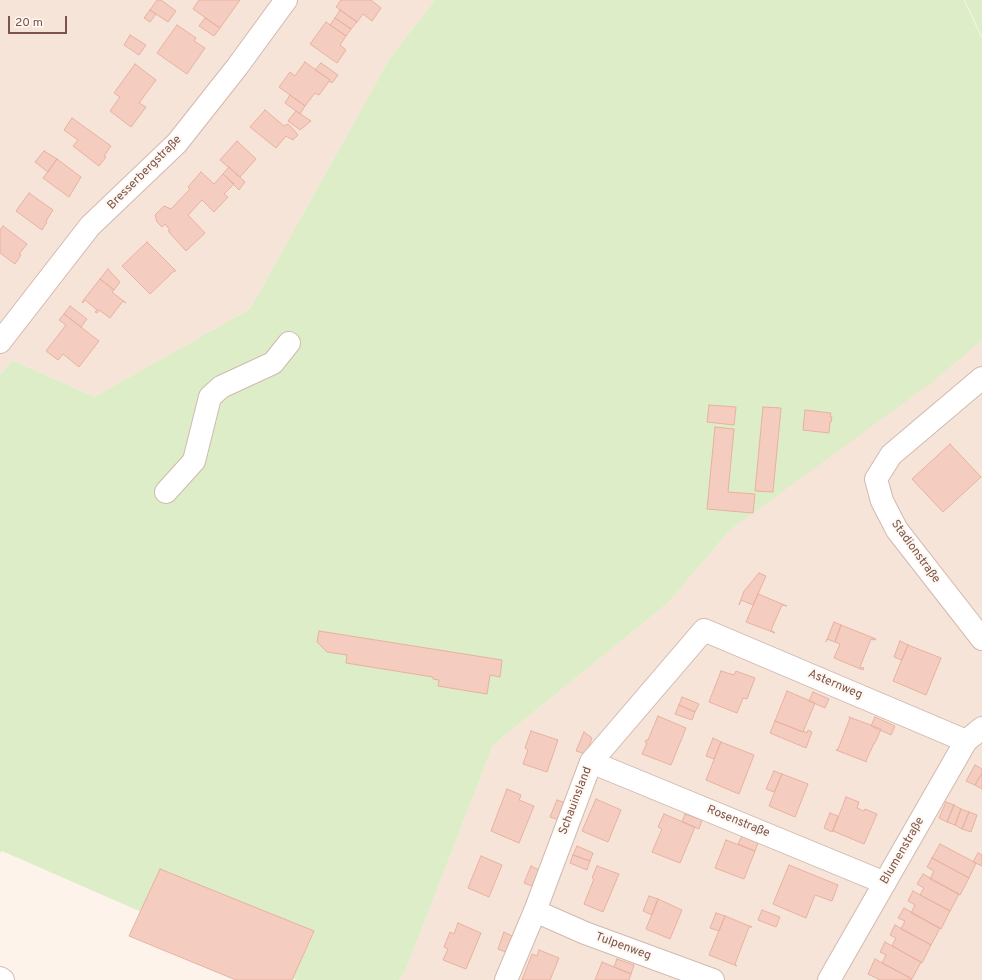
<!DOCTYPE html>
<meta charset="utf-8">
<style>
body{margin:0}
#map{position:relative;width:982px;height:980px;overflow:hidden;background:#fef3ea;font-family:Overpass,sans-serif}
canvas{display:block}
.scale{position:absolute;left:8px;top:16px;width:59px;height:18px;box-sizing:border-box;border:2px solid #7b554b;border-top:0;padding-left:5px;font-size:12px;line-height:14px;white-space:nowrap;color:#7b554b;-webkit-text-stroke:3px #fff8f2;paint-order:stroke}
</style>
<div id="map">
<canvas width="982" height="980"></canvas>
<div class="scale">20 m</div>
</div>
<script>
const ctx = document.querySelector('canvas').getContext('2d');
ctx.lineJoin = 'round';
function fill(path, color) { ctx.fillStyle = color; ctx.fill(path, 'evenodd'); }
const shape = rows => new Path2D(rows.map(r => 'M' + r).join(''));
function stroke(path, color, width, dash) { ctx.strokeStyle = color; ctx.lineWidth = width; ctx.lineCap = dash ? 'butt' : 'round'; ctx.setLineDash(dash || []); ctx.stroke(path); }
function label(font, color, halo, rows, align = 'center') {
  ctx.font = font + ' Overpass,sans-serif'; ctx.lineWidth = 4; ctx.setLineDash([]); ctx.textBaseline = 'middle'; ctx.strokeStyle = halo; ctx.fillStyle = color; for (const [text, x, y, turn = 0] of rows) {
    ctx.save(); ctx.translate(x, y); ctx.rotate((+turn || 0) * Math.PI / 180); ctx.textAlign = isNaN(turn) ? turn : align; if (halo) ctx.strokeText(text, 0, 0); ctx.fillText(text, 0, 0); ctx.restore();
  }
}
fill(shape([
 [0,0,435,0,390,58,250,309,94,397,12,360,0,375],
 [982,340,982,980,399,980,406,969,493,745,669,602,730,530]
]), '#f6e4d8');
fill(shape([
 [435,0,964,0,982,39,982,340,932,382,730,530,669,602,493,745,406,969,399,980,297,980,2,851,0,853,0,375,12,360,94,397,250,309,390,58],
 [965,0,982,0,982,37]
]), '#dcedc7');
const building = shape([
 [157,0,161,0,176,11,168,22,150,10,157,0],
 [199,0,240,0,220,28,193,9,199,0],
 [341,0,371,0,381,8,372,21,363,14,357,22,336,7,341,0],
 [150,10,156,14,150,22,144,18,150,10],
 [340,10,357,22,351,29,335,18,340,10],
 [205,18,220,28,214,36,199,26,205,18],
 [335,18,351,29,346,36,330,25,335,18],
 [326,22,346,36,340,45,346,50,337,63,310,44,326,22],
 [177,25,196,38,194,41,205,48,187,74,157,53,177,25],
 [130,35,146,45,139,55,124,45,130,35],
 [305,62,330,80,319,95,315,93,305,106,279,87,290,72,295,76,305,62],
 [321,63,338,75,332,83,329,81,330,80,315,70,321,63],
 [135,64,156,80,139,103,146,107,131,127,110,111,120,97,114,93,135,64],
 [290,95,305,106,300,114,285,103,290,95],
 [265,110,284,126,288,124,294,130,298,135,293,140,286,136,276,148,250,127,265,110],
 [296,111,311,121,300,130,288,121,296,111],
 [72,118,111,146,104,156,106,157,99,166,73,146,78,140,64,130,72,118],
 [237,141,256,159,240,177,220,160,237,141],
 [44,151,57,159,48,172,35,162,44,151],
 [57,159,81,177,69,197,43,178,57,159],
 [229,167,245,182,239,190,223,174,229,167],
 [201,172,214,184,223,174,234,184,224,194,228,197,214,212,202,200,188,215,205,233,186,251,168,231,170,230,165,224,162,227,157,222,155,215,164,206,171,209,190,189,188,187,201,172],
 [29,193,53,210,46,221,47,222,42,230,16,211,29,193],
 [3,226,27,244,19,254,21,255,15,264,0,253,0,230,3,226],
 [147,242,176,271,174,271,150,294,122,266,147,242],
 [108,269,120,282,114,290,100,279,108,269],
 [100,279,114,290,112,292,126,303,123,301,110,318,99,310,97,313,95,312,97,310,85,300,83,303,82,302,100,279],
 [70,306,87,319,81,327,64,314,70,306],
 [64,314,99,341,79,367,63,354,58,360,46,351,66,325,59,320,64,314],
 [709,405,736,407,734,425,707,422,709,405],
 [763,407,781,408,773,492,755,491,763,407],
 [805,410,831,413,830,417,832,417,831,422,830,422,829,433,803,430,805,410],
 [715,427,734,429,728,492,755,494,753,513,707,509,715,427],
 [950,444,981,477,943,512,912,479,950,444],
 [759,573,766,576,753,605,741,600,739,605,744,591,759,573],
 [758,594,787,606,782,605,771,630,775,633,746,622,758,594],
 [834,622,841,625,835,642,827,639,826,642,834,622],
 [841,625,876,639,875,640,871,639,860,667,864,668,863,670,834,658,840,644,835,642,841,625],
 [319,631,502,660,500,677,490,675,487,694,438,686,439,680,433,679,433,677,346,663,347,655,327,652,317,642,319,631],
 [900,641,908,645,902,660,894,657,900,641],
 [908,645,941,658,926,695,893,681,908,645],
 [721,671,734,675,736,671,755,678,747,699,743,698,737,713,709,702,721,671],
 [787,691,815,703,803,732,775,721,787,691],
 [813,692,829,699,825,708,809,701,813,692],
 [682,697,699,704,695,712,679,705,682,697],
 [679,705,695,712,692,720,675,714,679,705],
 [658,716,686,728,671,765,642,754,647,743,645,742,646,740,648,740,658,716],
 [849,717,881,729,875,743,874,743,866,761,867,762,836,750,838,749,850,718,849,717],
 [875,717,895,726,891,735,871,726,875,717],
 [775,721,803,732,803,731,807,733,808,730,812,732,806,748,770,733,775,721],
 [531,731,558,740,547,772,523,764,528,750,525,748,531,731],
 [584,732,592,738,586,754,576,751,584,732],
 [713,738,721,742,714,759,706,756,713,738],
 [721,742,754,755,739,794,706,780,721,742],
 [975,765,982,769,982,773,975,785,966,781,975,765],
 [774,771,782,774,774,792,766,789,774,771],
 [982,773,982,789,975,785,982,773],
 [782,774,808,784,795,817,769,806,782,774],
 [507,789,521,795,519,800,534,806,519,843,491,831,507,789],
 [846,797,859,802,857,808,864,811,865,809,877,814,864,844,833,831,846,797],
 [596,799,621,810,608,842,582,831,596,799],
 [557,800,566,803,559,820,550,817,557,800],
 [946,802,954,805,947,822,939,818,946,802],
 [954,805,961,809,955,825,947,822,954,805],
 [961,809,969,812,962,829,955,825,961,809],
 [969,812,977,815,971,832,962,829,969,812],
 [830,813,838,816,832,832,824,828,830,813],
 [664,814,695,827,680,863,652,852,662,829,658,827,664,814],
 [685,814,702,820,699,829,682,822,685,814],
 [742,836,758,843,755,851,738,844,742,836],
 [726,840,755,851,744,879,715,868,726,840],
 [940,844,976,863,969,878,932,858,940,844],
 [577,846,593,853,590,861,573,855,577,846],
 [978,853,982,855,982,866,973,862,978,853],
 [573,855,590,861,587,870,570,863,573,855],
 [481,856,502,865,489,897,468,888,481,856],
 [932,858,969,878,960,895,930,879,934,871,927,867,932,858],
 [789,865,838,885,832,901,815,895,806,918,773,904,789,865],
 [531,866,539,870,532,886,524,883,531,866],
 [597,866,619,874,603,912,584,904,594,879,592,878,597,866],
 [160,869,314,931,292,980,236,980,129,936,160,869],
 [923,874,959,894,950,911,920,895,924,888,917,884,923,874],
 [913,891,950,911,941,929,911,913,915,905,908,901,913,891],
 [649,896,658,899,652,915,643,911,649,896],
 [658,899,682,910,670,939,646,929,658,899],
 [904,908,940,928,931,945,901,929,905,921,898,918,904,908],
 [762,910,780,917,776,927,758,920,762,910],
 [716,913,725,916,719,931,710,928,716,913],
 [725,916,752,927,749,927,735,964,737,966,709,955,725,916],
 [458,923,481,933,466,969,443,960,448,949,444,947,450,932,454,934,458,923],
 [895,925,931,945,922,963,892,946,896,938,890,935,895,925],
 [504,932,512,936,506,952,498,949,504,932],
 [885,942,921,962,912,979,882,963,886,955,880,952,885,942],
 [539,950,559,958,550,980,522,980,532,954,537,956,539,950],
 [617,959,634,965,631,974,614,967,617,959],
 [875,959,912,979,911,980,880,980,868,974,875,959],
 [602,962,631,974,629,980,595,980,602,962]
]);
fill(building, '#f5cdc0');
stroke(building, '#e9b19f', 1);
const minor = shape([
 [0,342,90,226,177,143,237,67,286,0],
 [982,378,891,455,876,479,882,501,897,530,982,639],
 [166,492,194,461,210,397,221,387,273,363,289,343],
 [591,762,885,883],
 [535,911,585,933,713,980],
 [0,978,3,980],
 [506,980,535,911,591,762,704,630,966,741],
 [829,980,966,741,982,728]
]);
stroke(minor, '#d2b9ae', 24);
stroke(minor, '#fff', 22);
label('12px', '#7b554b', '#fff8f2', [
 ["Bresserbergstraße",145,173,-45],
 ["Stadionstraße",915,552,54],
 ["Asternweg",835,685,23],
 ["Schauinsland",576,801,-69],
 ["Rosenstraße",738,822,22],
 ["Blumenstraße",903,851,-60],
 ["Tulpenweg",623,947,20]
]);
</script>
